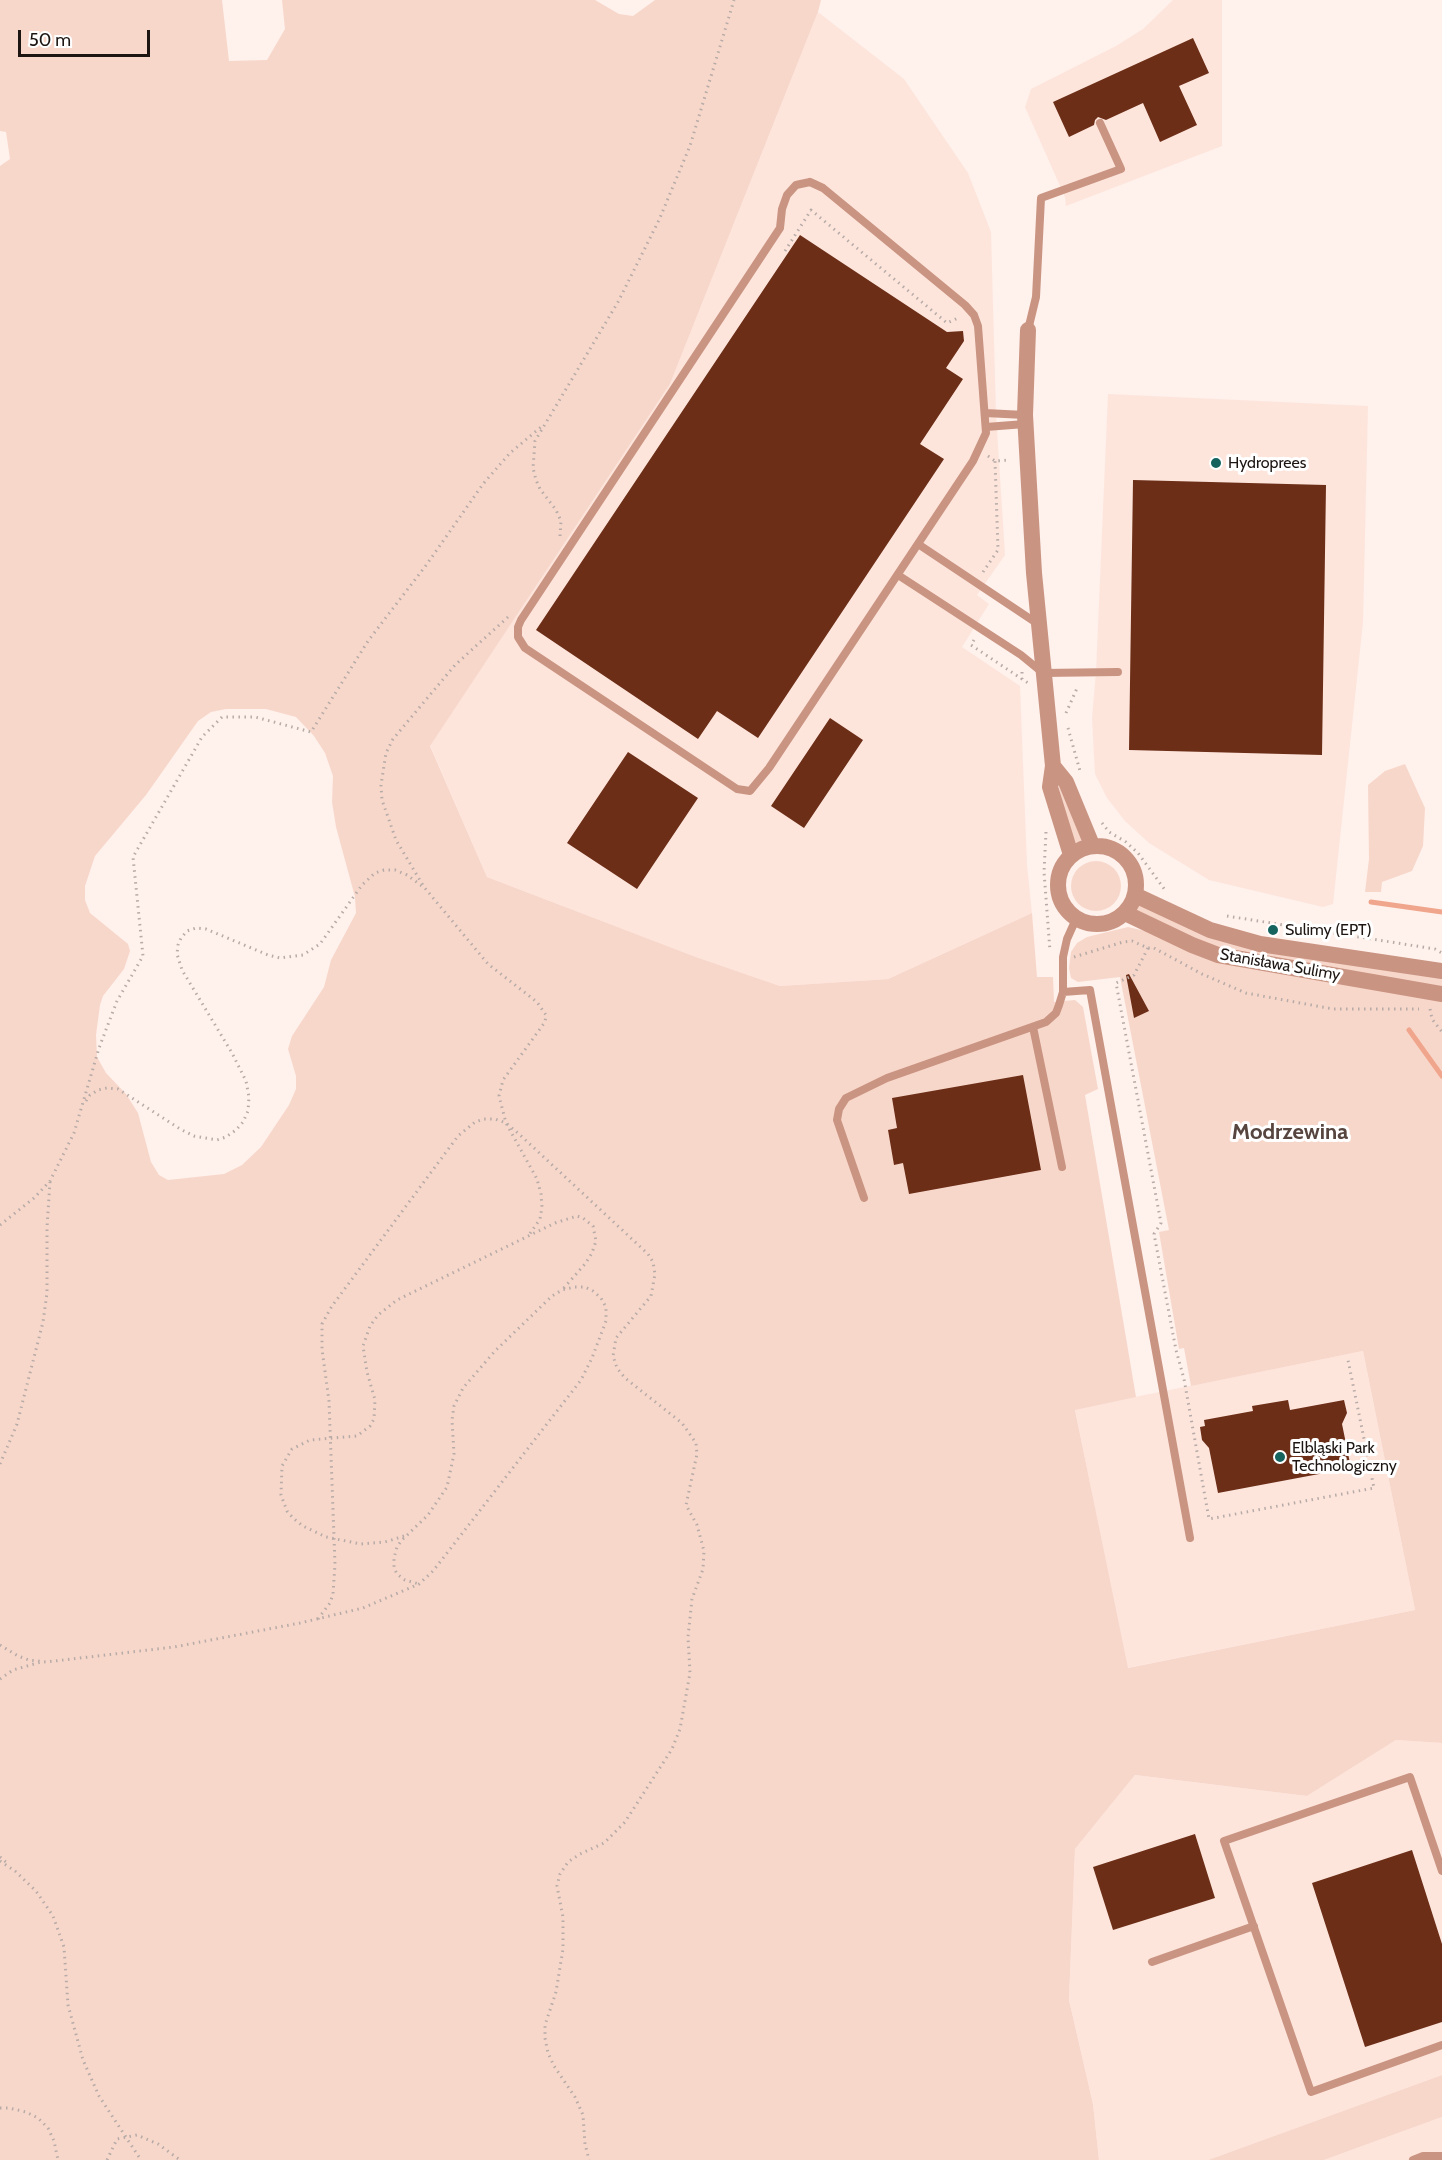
<!DOCTYPE html>
<meta charset="utf-8">
<style>
body{margin:0}
#map{position:relative;width:1442px;height:2160px;overflow:hidden;background:#fff1ec;font-family:Cabin,sans-serif}
canvas{display:block}
.scale{position:absolute;left:18px;top:30px;width:132px;height:27px;box-sizing:border-box;border:3px solid #1c1512;border-top:0;padding-left:8px;font-size:18px;line-height:21px;white-space:nowrap;color:#1c1512;-webkit-text-stroke:4px #fff;paint-order:stroke}
</style>
<div id="map">
<canvas width="1442" height="2160"></canvas>
<div class="scale">50 m</div>
</div>
<script>
const ctx = document.querySelector('canvas').getContext('2d');
ctx.lineJoin = 'round';
function fill(path, color) { ctx.fillStyle = color; ctx.fill(path, 'evenodd'); }
const shape = rows => new Path2D(rows.map(r => 'M' + r).join(''));
function stroke(path, color, width, dash) { ctx.strokeStyle = color; ctx.lineWidth = width; ctx.lineCap = dash ? 'butt' : 'round'; ctx.setLineDash(dash || []); ctx.stroke(path); }
function label(font, color, halo, rows, align = 'center') {
  ctx.font = font + ' Cabin,sans-serif'; ctx.lineWidth = 6; ctx.setLineDash([]); ctx.textBaseline = 'middle'; ctx.strokeStyle = halo; ctx.fillStyle = color; for (const [text, x, y, turn = 0] of rows) {
    ctx.save(); ctx.translate(x, y); ctx.rotate((+turn || 0) * Math.PI / 180); ctx.textAlign = isNaN(turn) ? turn : align; if (halo) ctx.strokeText(text, 0, 0); ctx.fillText(text, 0, 0); ctx.restore();
  }
}
fill(shape([
 [1173,0,1222,0,1222,146,1066,206,1065,197,1025,107,1031,89,1116,46,1143,29],
 [818,12,904,79,968,173,991,232,996,414,1005,555,977,595,989,604,962,647,1020,686,1027,865,1032,913,888,979,780,986,696,957,487,877,430,745,670,384],
 [1108,394,1368,406,1363,622,1333,904,1323,907,1209,880,1149,843,1125,821,1107,798,1095,774,1092,718,1096,672],
 [1363,1351,1415,1610,1127,1668,1075,1409],
 [1396,1740,1442,1743,1442,2075,1208,2160,1099,2160,1093,2104,1069,2000,1075,1849,1135,1775,1307,1796],
 [1442,2117,1442,2160,1324,2160]
]), '#fde5dc');
fill(shape([
 [0,0,222,0,229,61,267,60,285,29,282,0,595,0,619,14,633,16,655,0,821,0,818,12,670,384,430,746,487,877,696,957,780,986,888,979,1032,913,1037,977,1053,977,1054,1002,1075,1000,1083,1007,1098,1089,1085,1095,1136,1397,1075,1410,1128,1668,1415,1610,1363,1351,1191,1386,1184,1348,1179,1349,1159,1232,1169,1230,1120,977,1078,982,1071,978,1069,968,1071,952,1077,943,1087,937,1128,927,1442,1000,1442,1743,1396,1740,1307,1796,1135,1775,1075,1849,1069,2000,1093,2104,1099,2160,0,2160,0,166,10,159,6,132,0,131],
 [226,709,266,709,296,717,314,736,325,753,333,776,332,802,336,827,355,897,356,913,331,960,324,987,292,1036,288,1049,296,1076,296,1089,289,1105,261,1147,242,1165,224,1174,168,1180,159,1175,151,1162,138,1113,126,1094,106,1073,97,1057,96,1035,100,1005,103,996,124,969,130,951,128,944,90,913,85,900,85,886,95,856,146,795,198,721,211,712],
 [1405,764,1425,808,1423,846,1412,871,1382,882,1381,892,1365,892,1369,859,1368,785,1385,771],
 [1056,777,1082,841,1078,843,1073,842],
 '1071 886a25 25 0 1 1 50 0a25 25 0 1 1-50 0Z',
 [1140,905,1193,929,1442,977,1442,988,1210,946,1137,910],
 [1442,2075,1442,2117,1324,2160,1208,2160]
]), '#f8d7cb');
stroke(shape([
 [1371,902,1442,912],
 [1409,1030,1442,1076]
]), '#f0a68c', 5);
fill(shape([
 [1193,38,1209,73,1179,86,1197,125,1160,142,1143,103,1106,120,1098,117,1095,120,1094,125,1069,137,1053,102],
 [800,235,947,332,963,331,964,341,946,368,963,379,920,444,944,459,758,738,717,711,698,739,536,630],
 [1133,480,1326,485,1322,755,1129,750],
 [830,718,863,740,804,828,771,806],
 [628,752,698,798,637,889,567,843],
 [1129,974,1149,1011,1134,1018,1126,975],
 [1023,1075,1041,1170,909,1194,903,1163,894,1165,888,1130,897,1128,892,1098],
 [1288,1400,1290,1410,1344,1400,1347,1413,1342,1424,1351,1468,1218,1493,1209,1448,1202,1440,1200,1427,1205,1426,1204,1420,1253,1411,1252,1406],
 [1195,1834,1215,1898,1113,1930,1093,1867],
 [1412,1850,1442,1944,1442,2022,1365,2047,1312,1883]
]), '#6c2e17');
stroke(shape([
 [785,251,811,210,947,323,958,318],
 [988,456,995,461,1010,460],
 [560,536,561,521,556,510,540,489,536,480,533,468,535,441,618,302,659,220,690,146,734,0],
 [983,572,998,550,995,461],
 [508,617,455,665,393,739,386,753,381,785,382,800,396,840,424,887,488,964,537,1002,546,1015,545,1022,503,1080,499,1096,506,1123,537,1179,541,1194,542,1207,540,1219,529,1235],
 [974,640,971,645,1022,679],
 [1022,672,1022,679,1028,683],
 [1066,713,1078,686],
 [1068,728,1080,771],
 [1102,823,1109,832,1126,842,1138,853,1165,890],
 [1046,832,1044,872,1050,951],
 [1227,916,1435,949,1442,953],
 [1148,948,1134,975,1116,983,1161,1223,1154,1234,1176,1350,1184,1379,1209,1519,1374,1488,1348,1360],
 [1154,948,1202,974,1246,993,1333,1009,1419,1009],
 [1074,957,1123,942,1132,941,1148,948,1154,948],
 [1430,1009,1432,1019,1442,1032],
 [86,1101,90,1095,98,1090,107,1088,118,1089,180,1129,194,1136,217,1140,226,1137,236,1130,243,1122,248,1111,249,1097,246,1081,232,1053,182,970,177,954,178,945,181,938,187,931,196,928,206,929,268,955,280,958,303,955,320,944,362,885,375,873,384,870,395,870,407,875,422,886],
 [0,1225,34,1198,50,1181,74,1133,99,1048,117,1001,143,956,133,857,202,737,222,717,255,717,311,732,368,641,427,564,483,484,510,453,541,427],
 [0,1464,17,1424,43,1322,47,1293,47,1227,50,1182],
 [404,1536,385,1542,361,1544,326,1537,303,1526,293,1518,287,1511,281,1495,282,1466,292,1449,310,1440,357,1436,370,1426,374,1419,375,1400,367,1372,363,1346,370,1326,378,1315,397,1300,555,1223,577,1216,583,1218,593,1226,596,1241,592,1253,585,1264,563,1289],
 [318,1619,330,1603,333,1594,335,1564,329,1401,322,1349,322,1324,332,1306,458,1136,475,1122,484,1119,495,1119,506,1123,519,1134,648,1254,653,1262,655,1274,651,1296,616,1338,613,1356,617,1368,625,1378,682,1423,696,1443,697,1454,686,1505,697,1525,704,1551,703,1569,692,1599,688,1637,690,1673,680,1729,672,1749,625,1822,604,1843,580,1854,568,1862,560,1874,557,1886,563,1917,563,1949,556,1992,545,2025,545,2038,548,2053,554,2066,575,2097,583,2115,585,2144,589,2160],
 [0,1645,18,1656,29,1660,46,1662,174,1647,300,1623,363,1608,419,1584,433,1571,581,1380,592,1358,606,1321,606,1307,601,1298,593,1291,585,1287,574,1287,562,1290,552,1296,495,1351,463,1388,454,1406,452,1420,454,1454,447,1487,428,1515,402,1540,397,1547,394,1558,394,1568,397,1574,405,1580,419,1584],
 [0,1679,13,1670,41,1662],
 [0,1857,7,1863],
 [0,1861,15,1871,36,1891,53,1916,64,1947,68,2005,83,2060,99,2096,141,2160],
 [0,2108,9,2108,26,2112,38,2118,48,2128,54,2141,58,2160],
 [107,2160,117,2139,137,2135,158,2144,180,2160]
]), '#b7aba7', 3, [1.5, 4.5]);
stroke(shape([
 [810,182,823,188,965,305,974,315,978,326,986,433,973,461,769,768,750,791,737,789,525,648,518,637,518,627,521,620,780,228,782,209,787,195,796,185,810,182],
 [1028,330,1036,297,1041,198,1121,169,1100,123],
 [985,413,1025,415],
 [986,427,1025,424],
 [918,544,1038,624],
 [898,575,1021,655,1043,673,1118,672],
 [1063,992,1090,990,1190,1538],
 [1033,1027,1062,1167],
 [864,1198,837,1120,839,1109,846,1098,887,1078,1046,1022,1056,1013,1059,1005,1063,992,1063,957,1067,939,1076,919],
 [1442,1871,1410,1777,1224,1841,1311,2092,1442,2045],
 [1152,1962,1254,1926],
 [1413,2160,1423,2156,1442,2156]
]), '#ca9482', 8);
stroke(shape([
 [1028,330,1025,415,1034,573,1053,766,1050,787,1071,855],
 [1053,766,1066,782,1092,845],
 '1058 885a39 39 0 1 1 78 0a39 39 0 1 1-78 0Z',
 [1135,895,1210,930,1260,944,1442,971],
 [1125,913,1192,945,1218,955,1442,994]
]), '#ca9482', 16);
for (const [x, y, r, color] of [
 [1216,463,6,"#14635f"],
 [1273,930,6,"#14635f"],
 [1280,1457,6,"#14635f"]
]) { const dot = new Path2D(); dot.arc(x, y, r, 0, 2 * Math.PI); ctx.fillStyle = color; ctx.fill(dot); stroke(dot, '#fff', 2); }
label('16px', '#1c1512', '#fff', [
 ["Hydroprees",1228,463],
 ["Sulimy (EPT)",1285,930],
 ["Elbląski Park",1292,1448],
 ["Technologiczny",1292,1466]
], 'left');
label('16px', '#1c1512', '#fff', [
 ["Stanisława Sulimy",1280,965,10]
]);
label('bold 22px', '#57453f', '#fff', [
 ["Modrzewina",1290,1133]
]);
</script>
